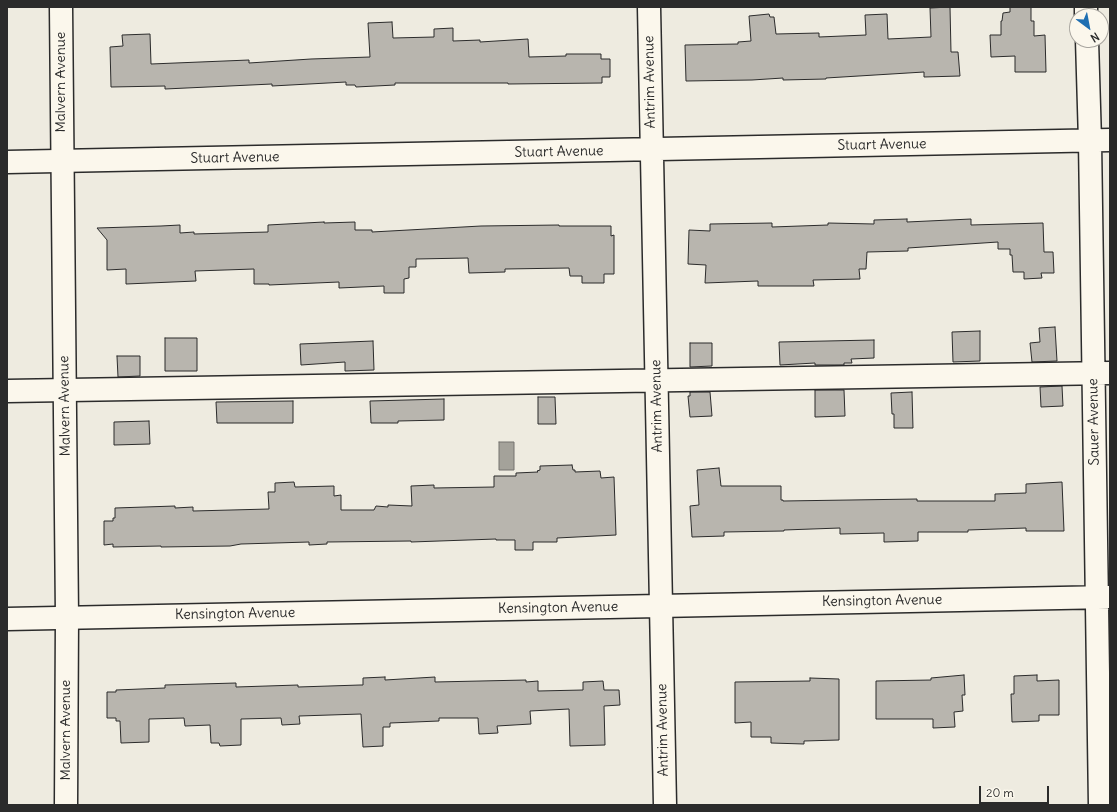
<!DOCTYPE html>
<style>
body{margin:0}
#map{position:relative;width:1117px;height:812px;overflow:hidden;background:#eeebe0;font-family:Delius,sans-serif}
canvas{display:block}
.frame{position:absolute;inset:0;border:8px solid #2b2b2b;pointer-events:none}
.north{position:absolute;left:1069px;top:8px;width:40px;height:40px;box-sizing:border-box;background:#fbf7ec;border:1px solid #a8a59f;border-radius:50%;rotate:148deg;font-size:11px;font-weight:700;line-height:16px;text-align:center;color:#2b2b2b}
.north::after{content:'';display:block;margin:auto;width:14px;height:18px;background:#1f6fb2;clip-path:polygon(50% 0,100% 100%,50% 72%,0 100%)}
.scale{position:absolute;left:979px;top:786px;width:70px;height:18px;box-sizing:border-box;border:2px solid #2b2b2b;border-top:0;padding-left:5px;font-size:12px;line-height:14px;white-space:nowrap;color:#2b2b2b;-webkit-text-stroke:3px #fbf7ec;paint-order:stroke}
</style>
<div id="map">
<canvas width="1117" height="812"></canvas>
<div class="frame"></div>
<div class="north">N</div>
<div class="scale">20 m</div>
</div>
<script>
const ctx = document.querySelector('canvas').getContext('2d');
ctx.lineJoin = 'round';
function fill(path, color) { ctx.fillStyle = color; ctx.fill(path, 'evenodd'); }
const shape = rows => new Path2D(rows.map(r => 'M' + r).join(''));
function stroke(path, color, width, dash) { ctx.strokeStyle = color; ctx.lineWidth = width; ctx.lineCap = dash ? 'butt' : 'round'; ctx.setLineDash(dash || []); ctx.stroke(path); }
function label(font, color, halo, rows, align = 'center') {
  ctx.font = font + ' Delius,sans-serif'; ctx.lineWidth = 3; ctx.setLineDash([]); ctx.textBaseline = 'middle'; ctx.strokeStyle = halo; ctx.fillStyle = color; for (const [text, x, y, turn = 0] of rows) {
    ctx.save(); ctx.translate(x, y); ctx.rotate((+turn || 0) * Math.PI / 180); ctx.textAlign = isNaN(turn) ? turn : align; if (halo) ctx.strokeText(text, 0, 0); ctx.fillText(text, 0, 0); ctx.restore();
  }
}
const water = shape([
 [499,442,514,442,514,470,499,470,499,442]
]);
fill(water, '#a4a29a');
stroke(water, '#74726e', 1);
const building = shape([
 [950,7,951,52,958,52,960,76,924,77,924,72,826,78,826,79,783,80,783,78,752,80,686,81,685,45,738,44,738,42,751,41,749,16,769,14,770,17,774,17,776,34,819,33,819,37,866,35,865,15,887,14,888,39,931,37,930,8,950,7],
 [1010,7,1031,7,1031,21,1034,21,1034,36,1045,35,1046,72,1015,72,1015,56,991,57,990,35,1001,35,1001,21,1002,21,1003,13,1010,12,1010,7],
 [392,22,393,38,434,37,434,29,453,28,453,41,480,40,480,42,528,39,529,57,566,56,566,54,601,54,601,59,610,59,610,77,602,77,602,83,508,84,508,83,395,83,395,85,356,87,355,85,346,85,346,82,272,86,272,84,165,89,165,86,111,87,110,47,123,46,122,35,150,34,151,64,249,60,249,63,311,59,370,57,368,23,392,22],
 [907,219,907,222,971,219,971,225,1043,223,1044,252,1053,252,1054,273,1041,273,1042,278,1024,279,1024,272,1013,272,1012,255,1010,255,1010,249,998,249,998,242,908,248,908,251,867,252,866,269,859,269,860,279,813,280,814,286,758,286,758,281,705,283,706,265,688,264,689,230,710,231,710,224,772,223,772,227,828,225,828,223,874,224,874,220,907,219],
 [324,222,324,223,355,222,355,230,372,230,372,232,481,226,559,225,559,226,611,226,611,236,614,235,614,274,604,274,604,283,582,283,582,276,570,276,569,268,505,269,505,272,469,273,468,258,416,259,416,267,409,267,409,278,404,279,404,293,384,293,384,286,339,288,339,282,269,285,269,284,254,284,254,269,195,271,196,281,126,284,126,269,107,270,107,240,97,228,161,226,180,225,180,233,194,232,194,234,268,232,268,225,324,222],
 [1055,327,1057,361,1032,362,1030,343,1040,342,1039,328,1055,327],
 [980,331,980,361,953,362,952,332,980,331],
 [165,338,197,338,197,371,165,371,165,338],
 [874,340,874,358,851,359,852,363,844,363,844,365,815,365,815,363,780,365,779,342,874,340],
 [373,341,374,370,345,371,345,362,301,365,300,344,373,341],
 [690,343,712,343,712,366,690,367,690,343],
 [117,356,140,356,140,376,118,377,117,356],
 [1062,386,1063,406,1041,407,1040,387,1062,386],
 [815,390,844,390,845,416,815,417,815,390],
 [690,392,710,392,712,416,690,417,688,396,690,396,690,392],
 [912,392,913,428,894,428,894,414,892,414,891,393,912,392],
 [538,397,555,397,556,424,538,424,538,397],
 [444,399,444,420,398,421,398,423,371,423,370,401,444,399],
 [293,401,293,423,217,423,216,402,293,401],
 [149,421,150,444,114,445,114,422,149,421],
 [572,465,573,470,575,470,575,472,600,471,601,478,614,477,616,535,557,538,557,542,533,542,533,550,515,550,515,540,496,540,496,539,411,542,411,541,327,542,327,544,309,545,309,542,241,544,230,546,161,547,161,546,113,547,113,544,104,545,104,521,113,521,113,518,115,518,115,508,175,506,175,508,193,507,193,511,269,509,268,492,275,492,275,483,294,482,295,487,334,486,334,496,341,495,341,510,374,510,376,506,388,507,388,505,412,506,411,486,434,485,434,488,494,487,494,476,516,476,516,473,538,472,537,471,540,470,540,466,572,465],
 [719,468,721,486,781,486,781,500,783,500,783,501,917,499,917,501,995,501,995,494,1026,493,1026,484,1062,482,1064,531,1026,531,1026,528,968,530,968,532,918,532,918,541,884,542,884,533,840,534,840,528,784,530,784,531,724,532,724,536,692,537,690,506,699,505,697,470,719,468],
 [964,675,965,695,962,695,963,711,954,712,955,727,933,728,933,719,876,719,876,681,931,680,931,678,964,675],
 [1037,675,1037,681,1059,680,1059,715,1039,715,1039,721,1012,722,1011,694,1014,694,1014,676,1037,675],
 [385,677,385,680,435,677,435,682,526,680,526,682,538,681,538,691,583,690,583,682,603,681,604,690,619,690,620,705,604,706,605,745,570,746,569,709,530,711,531,724,497,726,498,733,479,734,478,718,439,718,439,721,390,723,390,727,383,727,383,746,363,747,361,714,299,716,300,724,282,725,281,718,241,719,241,745,220,746,219,743,211,743,210,725,185,726,184,718,149,719,149,742,121,743,120,721,116,721,116,718,107,718,107,692,116,692,116,690,165,688,165,685,236,683,236,687,298,685,298,687,360,685,363,685,363,678,385,677],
 [810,678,839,679,839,740,804,741,804,744,771,743,771,737,751,737,751,722,735,723,735,682,810,681,810,678]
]);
fill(building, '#b8b5ae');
stroke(building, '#2b2b2b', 1);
const minor = shape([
 [649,7,665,805],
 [1086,7,1086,16],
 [1087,40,1090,141,1100,805],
 [7,162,1110,140],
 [7,391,1110,373],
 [7,619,1110,597]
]);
const major = shape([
 [61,7,67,617,66,805]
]);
stroke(minor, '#2b2b2b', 25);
stroke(major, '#2b2b2b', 25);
stroke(minor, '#fbf7ec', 22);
stroke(major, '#fbf7ec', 22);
label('14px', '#2b2b2b', '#fbf7ec', [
 ["Malvern Avenue",61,82,-90],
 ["Antrim Avenue",650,82,-91],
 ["Stuart Avenue",882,145,-1],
 ["Stuart Avenue",559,152,-1],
 ["Stuart Avenue",235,158,-1],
 ["Malvern Avenue",65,406,-91],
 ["Antrim Avenue",657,406,-91],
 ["Sauer Avenue",1094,422,-91],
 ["Kensington Avenue",882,601,-1],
 ["Kensington Avenue",558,608,-1],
 ["Kensington Avenue",235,614,-1],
 ["Malvern Avenue",66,730,-90],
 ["Antrim Avenue",663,730,-91]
]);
</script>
